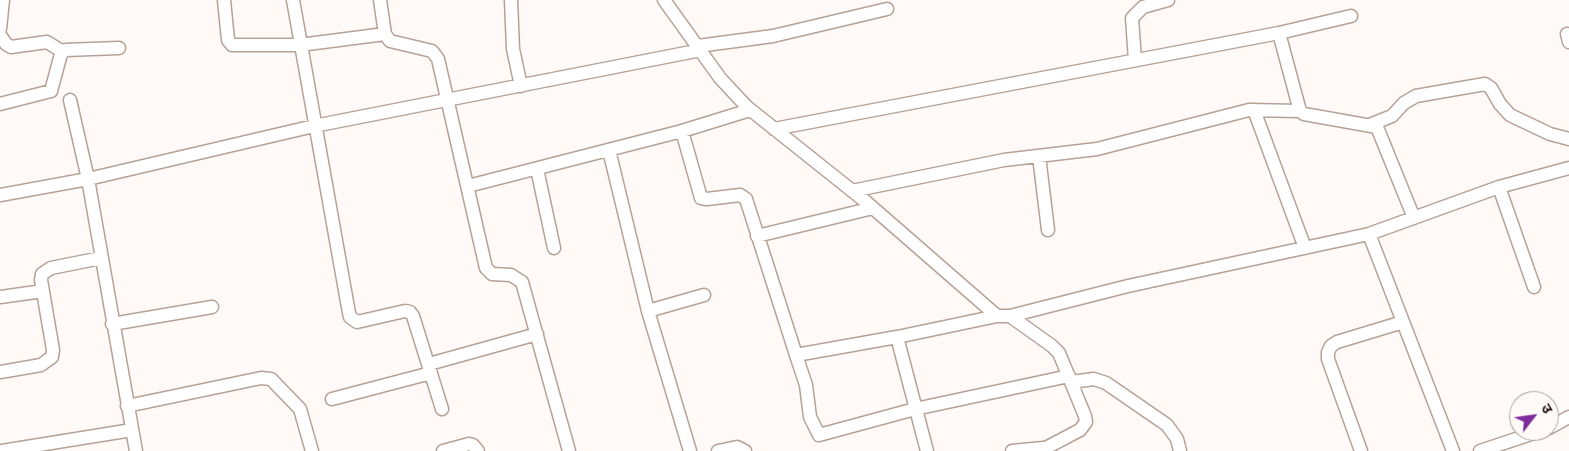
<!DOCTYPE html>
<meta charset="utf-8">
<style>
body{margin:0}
#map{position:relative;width:1569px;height:451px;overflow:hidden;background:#fffaf8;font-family:Figtree,"Noto Sans Devanagari",sans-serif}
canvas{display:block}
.north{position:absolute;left:1509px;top:391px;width:50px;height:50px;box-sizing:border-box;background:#fffaf8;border:1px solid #a49e9b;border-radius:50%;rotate:60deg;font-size:14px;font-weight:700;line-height:20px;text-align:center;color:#1c1410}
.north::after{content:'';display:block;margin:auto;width:18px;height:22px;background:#7e2b9b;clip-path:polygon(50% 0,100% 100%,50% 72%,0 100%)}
</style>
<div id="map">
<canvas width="1569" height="451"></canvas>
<div class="north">उ</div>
</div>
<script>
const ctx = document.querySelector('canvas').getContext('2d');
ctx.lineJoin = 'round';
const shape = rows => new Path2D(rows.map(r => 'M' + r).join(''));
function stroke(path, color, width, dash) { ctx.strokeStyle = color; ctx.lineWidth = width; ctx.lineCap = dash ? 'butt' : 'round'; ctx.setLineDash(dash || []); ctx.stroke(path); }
const minor = shape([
 [224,0,228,40,232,45,300,45,385,34],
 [293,0,349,313,350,317,357,322,405,311,410,312,413,316,442,409],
 [380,0,385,34,390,41,432,51,438,59,486,268,492,274,511,275,522,282,569,451],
 [511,0,513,49,521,86],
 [664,0,720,78,747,107,865,201,997,316,1010,316,1128,286,1369,234,1499,187,1569,168],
 [0,29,3,0],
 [1279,33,1300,111,1304,114,1377,127,1414,218],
 [1567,34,1569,42],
 [0,35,6,44,11,47,47,42,63,52],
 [698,46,773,36,887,9],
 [1135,60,1132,18,1143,7,1168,0],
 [70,100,88,179,136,451],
 [0,104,51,91,61,54,65,50,119,48],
 [1254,110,1305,248],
 [1372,124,1392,116,1404,103,1416,96,1485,84,1491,88,1500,104,1510,115,1550,134,1569,139],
 [774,129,1279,33,1351,16],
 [682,131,701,198,707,199,740,195,746,199,796,355,897,337,997,316],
 [609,150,648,311,690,451],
 [1039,156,1048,230],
 [537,169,554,248],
 [468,186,682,131,750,110],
 [1499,187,1534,287],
 [852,191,1004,160,1097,149,1249,110,1300,111],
 [0,195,88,179,314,126,701,50],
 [1369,234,1453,451],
 [757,236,873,208],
 [0,297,43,291],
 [648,311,704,295],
 [1010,316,1052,346,1059,353,1085,416,1086,422,1080,430,1040,451],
 [112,324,212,307],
 [897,337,927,451],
 [796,355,806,385,810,417,819,435,915,409,1069,376],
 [429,364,537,334],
 [0,372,41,365,52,357,53,350,41,280,42,274,51,268,101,258],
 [1071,382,1094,379,1106,383,1167,425,1177,439,1180,451],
 [332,399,431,373],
 [127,406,261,378,271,379,300,409,312,451],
 [1549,428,1569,417],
 [2,451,132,430],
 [443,451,469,444,473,445,478,451],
 [718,451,737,447,745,451],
 [1012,451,1043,448],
 [1361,451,1328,359,1328,352,1331,346,1337,342,1403,322],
 [1480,451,1540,431]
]);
stroke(minor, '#b6a196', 15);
stroke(minor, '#fff', 12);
</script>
